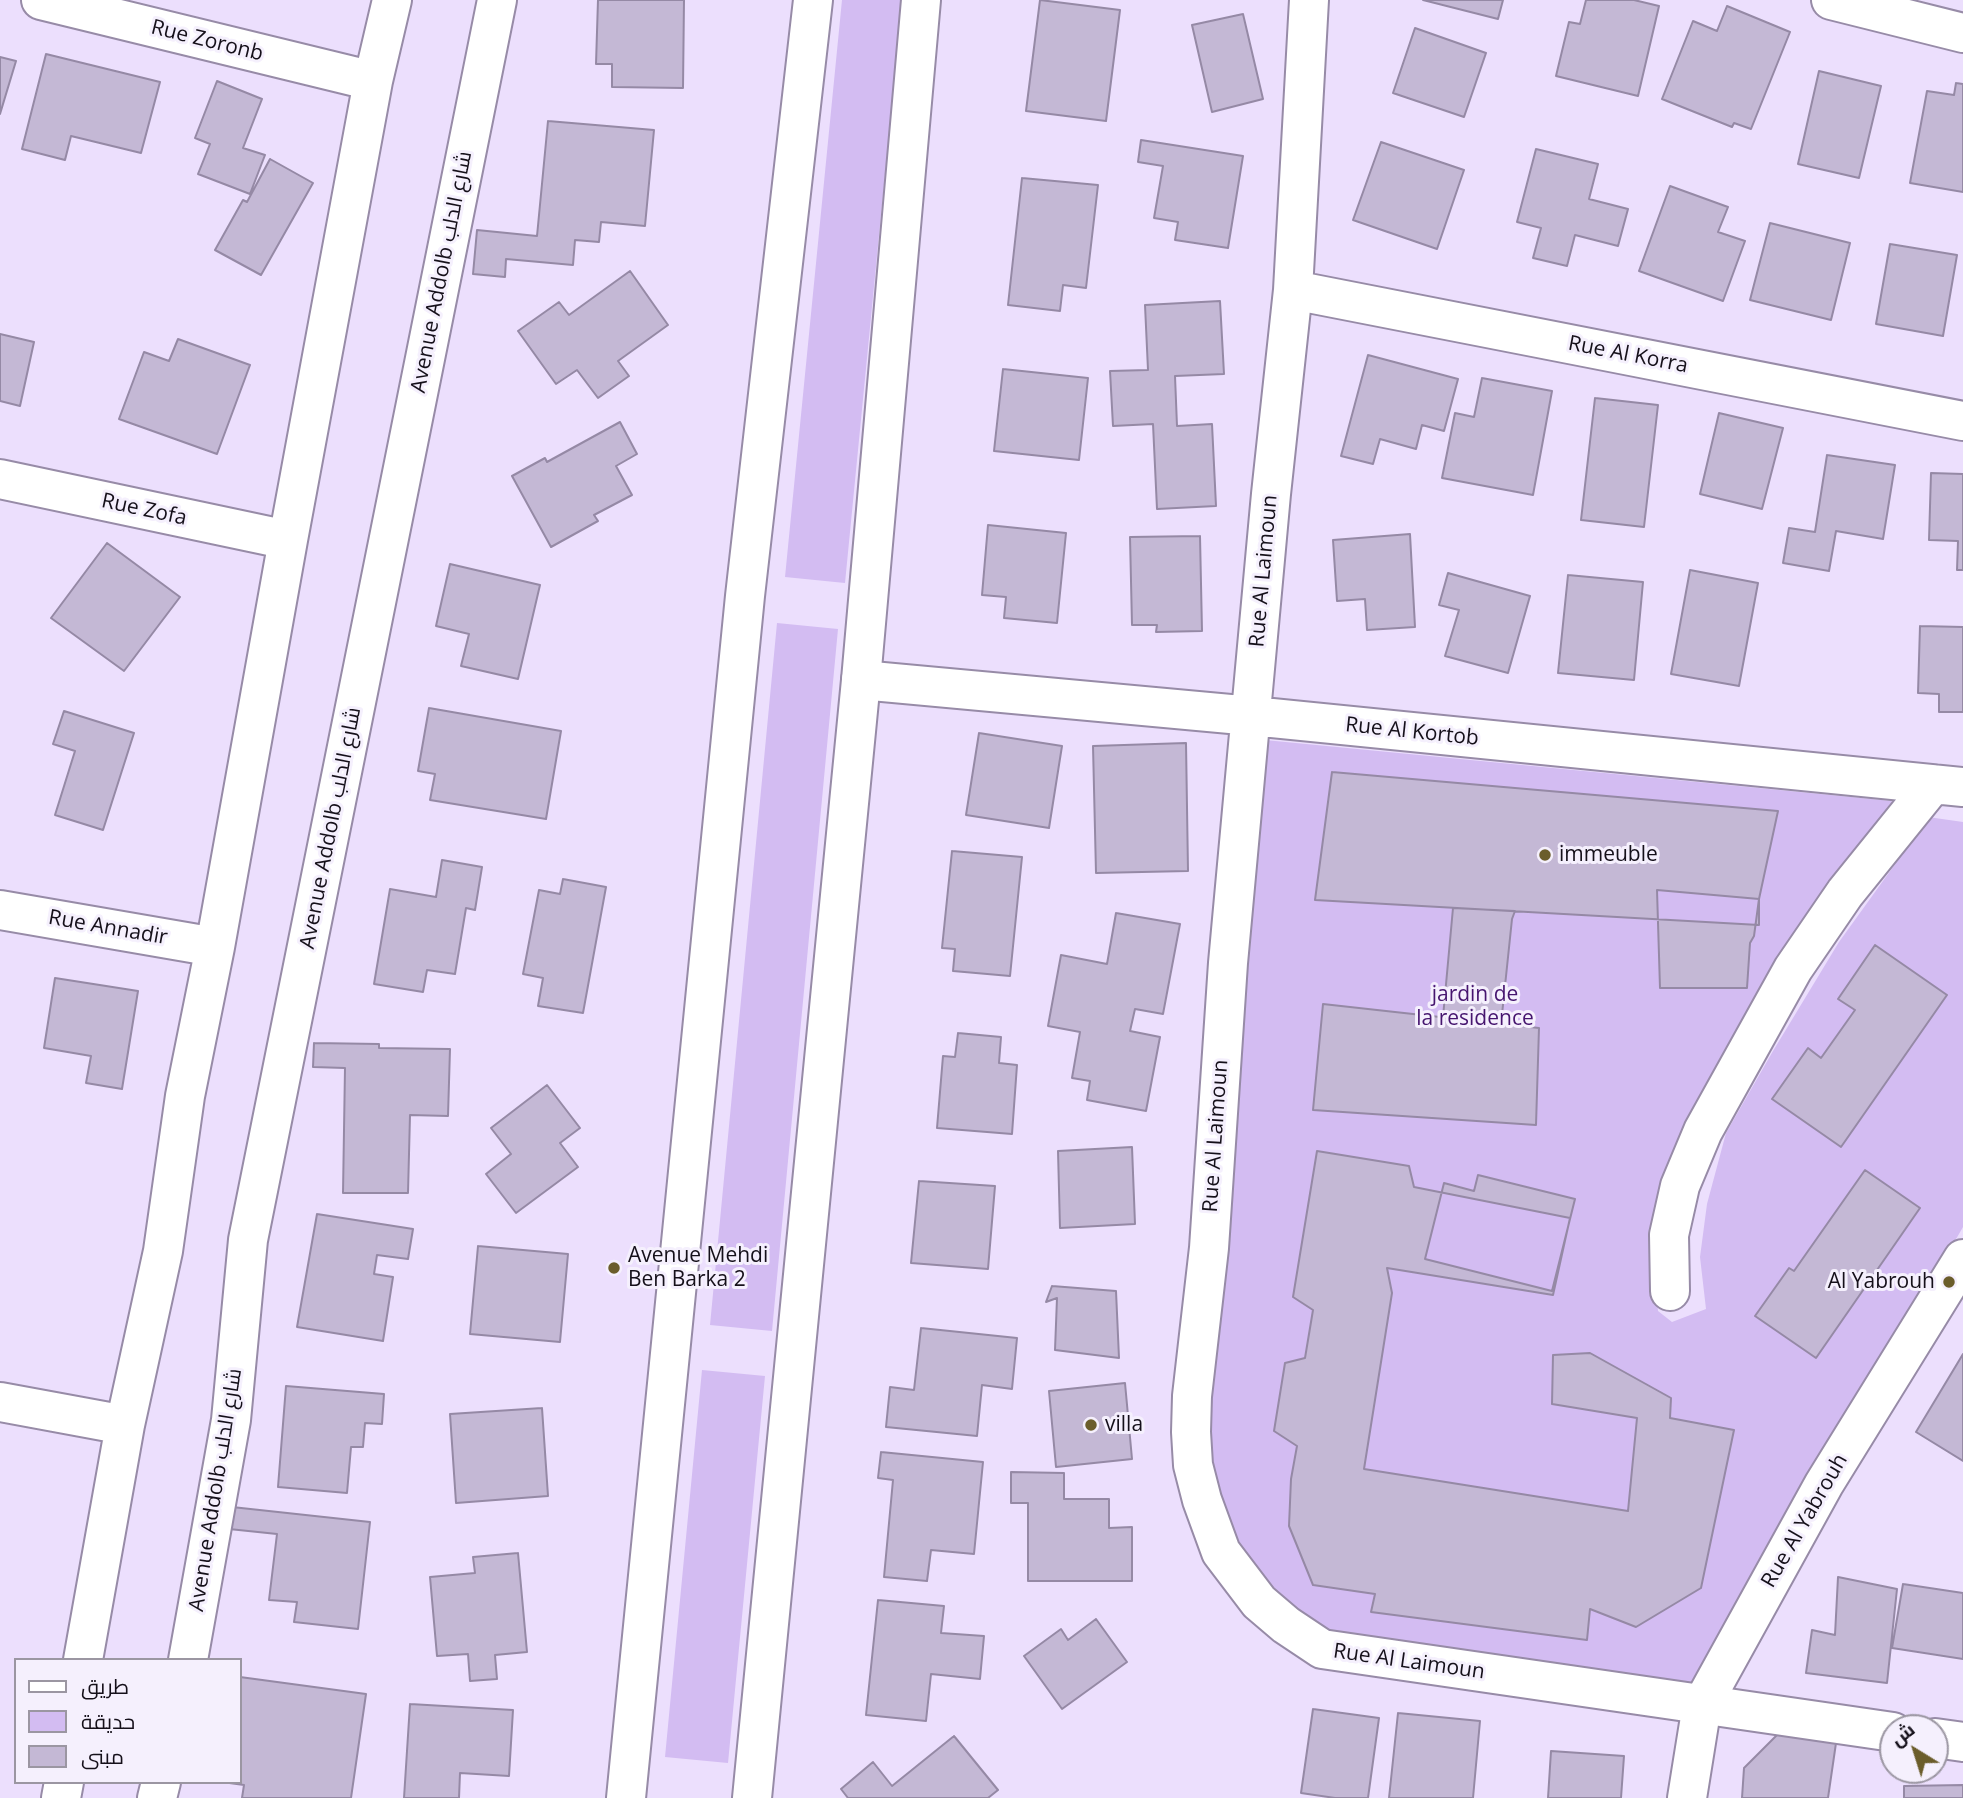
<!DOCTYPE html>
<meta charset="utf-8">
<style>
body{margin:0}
#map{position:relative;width:1963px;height:1798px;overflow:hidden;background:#ecdffd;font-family:"Open Sans",Cairo,sans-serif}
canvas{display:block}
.legend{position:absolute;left:14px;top:1658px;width:228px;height:126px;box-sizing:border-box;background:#f5f0fd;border:2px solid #9b96a2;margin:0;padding:9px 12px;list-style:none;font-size:21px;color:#15101a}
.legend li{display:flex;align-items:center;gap:14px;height:35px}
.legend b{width:35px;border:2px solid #9b96a2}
.north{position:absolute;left:1879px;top:1714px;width:70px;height:70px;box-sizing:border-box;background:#f5f0fd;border:2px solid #9b96a2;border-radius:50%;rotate:322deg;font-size:19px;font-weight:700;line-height:28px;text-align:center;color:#15101a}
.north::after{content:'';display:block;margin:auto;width:24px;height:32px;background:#6b5d2b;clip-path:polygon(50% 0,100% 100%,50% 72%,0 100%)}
</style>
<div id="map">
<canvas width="1963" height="1798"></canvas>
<ul class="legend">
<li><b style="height:9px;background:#fff"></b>طريق</li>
<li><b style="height:19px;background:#d3bcf2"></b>حديقة</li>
<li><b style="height:19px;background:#c4b8d5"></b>مبنى</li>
</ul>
<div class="north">ش</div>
</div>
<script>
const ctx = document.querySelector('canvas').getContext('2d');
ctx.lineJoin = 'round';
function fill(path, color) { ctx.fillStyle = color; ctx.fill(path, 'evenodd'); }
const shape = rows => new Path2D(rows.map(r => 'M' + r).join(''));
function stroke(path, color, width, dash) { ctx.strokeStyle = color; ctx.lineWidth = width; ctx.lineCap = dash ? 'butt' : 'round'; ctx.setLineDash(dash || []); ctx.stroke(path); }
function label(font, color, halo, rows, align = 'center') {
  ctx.font = font + ' "Open Sans",Cairo,sans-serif'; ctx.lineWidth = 6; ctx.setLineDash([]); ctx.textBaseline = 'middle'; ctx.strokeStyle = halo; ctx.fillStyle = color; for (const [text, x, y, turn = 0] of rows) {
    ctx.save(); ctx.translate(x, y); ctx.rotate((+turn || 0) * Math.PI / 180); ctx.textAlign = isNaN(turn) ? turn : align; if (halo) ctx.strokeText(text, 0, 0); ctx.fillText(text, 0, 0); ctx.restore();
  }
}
fill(shape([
 [842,0,902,0,845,583,785,577],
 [777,623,838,629,772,1331,710,1325],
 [1265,740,1892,801,1811,920,1670,1157,1652,1239,1658,1311,1672,1322,1706,1309,1700,1257,1707,1204,1726,1133,1773,1051,1839,942,1906,849,1921,816,1963,822,1963,1227,1694,1691,1326,1637,1268,1586,1202,1500],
 [702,1370,765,1376,728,1763,665,1757]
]), '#d3bcf2');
const building = shape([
 [598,0,684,0,683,88,612,87,612,64,596,64,598,0],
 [1040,0,1120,10,1106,121,1026,111,1040,0],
 [1423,0,1503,0,1498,19,1423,0],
 [1586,0,1634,0,1659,6,1638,96,1556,76,1569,22,1580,24,1586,0],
 [1727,6,1790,32,1751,129,1734,123,1732,127,1662,99,1693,21,1717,31,1727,6],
 [1243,14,1263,99,1212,112,1192,25,1243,14],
 [1415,28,1486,53,1464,117,1393,93,1415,28],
 [46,54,160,82,141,153,71,136,65,160,22,149,46,54],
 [0,57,16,61,0,114,0,57],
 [1819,71,1881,86,1859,178,1798,164,1819,71],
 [217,81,262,99,243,148,265,155,250,194,198,174,210,144,195,138,217,81],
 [1956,83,1963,84,1963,192,1910,183,1927,91,1954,95,1956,83],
 [548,121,654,130,645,226,601,222,599,242,575,240,573,265,506,259,505,277,473,274,477,230,537,236,548,121],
 [1141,140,1243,156,1228,248,1175,240,1178,222,1154,218,1163,166,1138,162,1141,140],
 [1381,142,1464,170,1437,249,1353,220,1381,142],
 [1536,149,1598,164,1589,199,1628,209,1618,246,1575,235,1567,266,1533,258,1541,228,1517,222,1536,149],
 [270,159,313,183,261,275,215,250,243,200,247,202,270,159],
 [1022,178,1098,185,1086,288,1063,285,1060,311,1008,305,1022,178],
 [1670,186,1728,207,1718,232,1745,241,1723,301,1639,271,1670,186],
 [1770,223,1850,243,1831,320,1750,300,1770,223],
 [1890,244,1957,255,1943,336,1876,324,1890,244],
 [630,271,668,325,618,361,629,376,598,398,577,370,556,384,518,331,559,302,569,315,630,271],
 [1220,301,1224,374,1175,376,1177,426,1212,424,1216,506,1157,509,1153,424,1113,426,1110,371,1148,370,1145,305,1220,301],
 [0,334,34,342,20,406,0,401,0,334],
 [178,339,250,365,217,454,119,419,144,352,169,361,178,339],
 [1368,355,1458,379,1444,431,1422,425,1416,449,1380,439,1373,464,1341,456,1368,355],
 [1003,369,1088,378,1079,460,994,451,1003,369],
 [1482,378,1552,391,1533,495,1442,478,1455,413,1474,417,1482,378],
 [1595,398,1658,405,1644,527,1581,520,1595,398],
 [1719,413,1783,428,1762,509,1700,494,1719,413],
 [620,422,637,454,616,466,632,495,594,515,598,521,551,547,512,476,545,458,547,462,620,422],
 [1827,455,1895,465,1883,539,1836,531,1829,571,1783,563,1789,528,1815,532,1827,455],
 [1931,473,1963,474,1963,570,1957,570,1958,541,1929,540,1931,473],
 [988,525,1066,533,1057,623,1004,618,1006,597,982,595,988,525],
 [1410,534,1415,627,1367,630,1365,599,1337,601,1333,540,1410,534],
 [1200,536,1202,631,1156,632,1157,625,1132,625,1130,537,1200,536],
 [107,543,180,597,124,671,51,618,107,543],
 [450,564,540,585,518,679,461,666,469,634,436,626,450,564],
 [1690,570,1758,583,1739,686,1671,674,1690,570],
 [1448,573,1530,596,1508,673,1445,656,1459,610,1439,605,1448,573],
 [1568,575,1643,582,1634,680,1558,673,1568,575],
 [1920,626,1963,627,1963,712,1939,712,1939,694,1918,693,1920,626],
 [429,708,561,731,546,819,430,800,435,774,418,771,429,708],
 [64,711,134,733,103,830,55,815,75,751,53,744,64,711],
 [979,733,1062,746,1049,828,966,815,979,733],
 [1186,743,1188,871,1096,873,1093,746,1186,743],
 [1332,772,1778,811,1759,899,1759,925,1315,900,1332,772],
 [952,851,1022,857,1010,976,953,971,955,949,942,948,952,851],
 [442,860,482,867,475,910,466,908,455,974,427,970,423,992,374,984,390,889,436,897,442,860],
 [563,879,606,887,583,1013,538,1006,543,978,523,974,539,890,560,894,563,879],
 [1657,890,1759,899,1754,936,1750,943,1747,988,1660,988,1657,890],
 [1453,908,1515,911,1512,919,1501,1024,1443,1017,1453,908],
 [1116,913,1180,924,1163,1014,1135,1009,1130,1031,1160,1037,1146,1111,1087,1100,1090,1081,1072,1078,1080,1032,1048,1026,1061,955,1107,964,1116,913],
 [1875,945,1947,995,1841,1147,1772,1099,1808,1048,1821,1058,1855,1010,1838,999,1875,945],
 [55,978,138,991,122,1089,86,1083,91,1056,44,1048,55,978],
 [1323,1004,1539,1028,1536,1125,1313,1110,1323,1004],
 [958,1033,1001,1037,999,1063,1017,1065,1012,1134,937,1128,943,1056,955,1057,958,1033],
 [314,1043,379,1044,379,1048,450,1049,448,1116,410,1115,408,1193,343,1193,345,1068,313,1067,314,1043],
 [547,1085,580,1128,560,1143,578,1167,516,1213,486,1174,511,1154,491,1128,547,1085],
 [1132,1147,1135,1224,1060,1228,1058,1151,1132,1147],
 [1317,1151,1409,1166,1414,1187,1570,1218,1553,1295,1387,1268,1392,1293,1364,1469,1628,1511,1637,1418,1552,1404,1553,1355,1590,1353,1671,1398,1670,1418,1734,1430,1701,1588,1636,1627,1590,1609,1587,1640,1371,1612,1375,1594,1313,1585,1289,1526,1291,1479,1297,1446,1274,1431,1285,1363,1305,1358,1313,1310,1293,1297,1317,1151],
 [1865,1170,1920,1208,1816,1358,1755,1316,1789,1268,1794,1271,1865,1170],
 [1478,1175,1575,1199,1552,1291,1425,1259,1444,1183,1474,1191,1478,1175],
 [919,1181,995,1186,988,1269,911,1263,919,1181],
 [317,1214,413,1229,408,1259,377,1255,374,1274,393,1277,383,1341,297,1327,317,1214],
 [478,1246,568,1254,560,1342,470,1334,478,1246],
 [1052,1286,1116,1291,1119,1358,1055,1350,1057,1298,1046,1302,1052,1286],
 [921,1328,1017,1338,1012,1389,982,1385,977,1436,886,1427,890,1387,914,1390,921,1328],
 [1963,1354,1963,1461,1916,1432,1963,1354],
 [1125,1383,1132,1459,1056,1467,1049,1391,1125,1383],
 [286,1386,384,1394,382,1424,365,1423,363,1447,351,1447,347,1493,278,1487,286,1386],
 [542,1408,548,1496,456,1503,450,1414,542,1408],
 [881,1452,983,1462,974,1554,931,1550,927,1581,884,1577,893,1480,878,1478,881,1452],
 [1011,1472,1064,1473,1064,1499,1109,1499,1109,1528,1132,1527,1132,1581,1028,1581,1028,1503,1011,1503,1011,1472],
 [232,1507,370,1522,358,1629,294,1622,297,1602,269,1600,277,1534,229,1529,232,1507],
 [518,1553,527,1652,495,1655,497,1679,470,1681,468,1654,437,1656,430,1577,475,1573,473,1557,518,1553],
 [1838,1577,1897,1589,1887,1683,1806,1673,1812,1630,1835,1635,1838,1577],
 [1903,1584,1963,1593,1963,1659,1892,1648,1903,1584],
 [878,1600,944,1606,941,1633,984,1636,980,1679,931,1674,926,1721,866,1715,878,1600],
 [1096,1619,1127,1662,1062,1709,1024,1656,1061,1629,1068,1640,1096,1619],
 [240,1677,366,1694,351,1798,242,1798,244,1785,222,1782,240,1782,240,1677],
 [410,1704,513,1710,509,1776,460,1773,459,1798,404,1798,410,1704],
 [1313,1709,1379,1718,1368,1798,1335,1798,1301,1793,1313,1709],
 [1398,1713,1480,1721,1473,1798,1389,1798,1398,1713],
 [1778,1734,1836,1743,1828,1798,1742,1798,1744,1768,1778,1734],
 [954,1736,998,1790,988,1798,848,1798,841,1789,873,1762,892,1786,954,1736],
 [1551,1751,1624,1756,1621,1798,1548,1798,1551,1751],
 [1963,1785,1963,1798,1904,1798,1904,1786,1963,1785]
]);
fill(building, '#c4b8d5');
stroke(building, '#9589a5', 2);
const minor = shape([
 [41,0,373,81],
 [1309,0,1293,290,1271,494,1228,963,1209,1248,1192,1396,1191,1432,1193,1465,1202,1500,1221,1552,1259,1602,1286,1625,1322,1649,1893,1732],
 [1831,0,1963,33],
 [1293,290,1963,421],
 [0,479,288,540],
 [861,680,1252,716,1963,787],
 [0,910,215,947],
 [1670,1291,1669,1235,1680,1186,1703,1131,1793,969,1845,893,1933,784],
 [0,1402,125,1425],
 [83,1660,125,1425,163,1251,185,1096,215,947,288,540,373,81,392,0],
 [188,1660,231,1420,248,1240,497,0],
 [1935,1738,1963,1742],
 [61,1798,64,1782],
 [157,1798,161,1782],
 [1687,1798,1702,1705,1824,1484,1963,1259]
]);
const major = shape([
 [626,1798,745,596,813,0],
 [752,1798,861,680,921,0]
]);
stroke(minor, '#978ba7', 42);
stroke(major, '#978ba7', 42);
stroke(minor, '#fff', 38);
stroke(major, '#fff', 38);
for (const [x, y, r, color] of [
 [1545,855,7,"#6b5d2b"],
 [614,1268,7,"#6b5d2b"],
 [1949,1282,7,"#6b5d2b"],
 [1091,1425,7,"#6b5d2b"]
]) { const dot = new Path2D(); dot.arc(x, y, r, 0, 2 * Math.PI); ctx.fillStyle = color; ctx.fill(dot); stroke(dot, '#f5f0fd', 2.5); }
label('21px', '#15101a', '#f5f0fd', [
 ["Rue Zoronb",207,41,14],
 ["Avenue Addolb شارع الدلب",442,272,-79],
 ["Rue Al Korra",1628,355,11],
 ["Rue Zofa",144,510,12],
 ["Rue Al Laimoun",1264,571,-85],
 ["Rue Al Kortob",1412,732,6],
 ["Avenue Addolb شارع الدلب",331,828,-79],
 ["Rue Annadir",108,928,10],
 ["Rue Al Laimoun",1216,1136,-86],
 ["Avenue Addolb شارع الدلب",216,1490,-81],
 ["Rue Al Yabrouh",1805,1521,-60],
 ["Rue Al Laimoun",1409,1662,8]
]);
label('21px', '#15101a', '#f5f0fd', [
 ["immeuble",1559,855],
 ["Avenue Mehdi",628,1256],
 ["Ben Barka 2",628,1280],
 ["Al Yabrouh",1935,1282,"right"],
 ["villa",1105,1425]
], 'left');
label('21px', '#46156f', '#f5f0fd', [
 ["jardin de",1475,995],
 ["la residence",1475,1019]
]);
</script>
